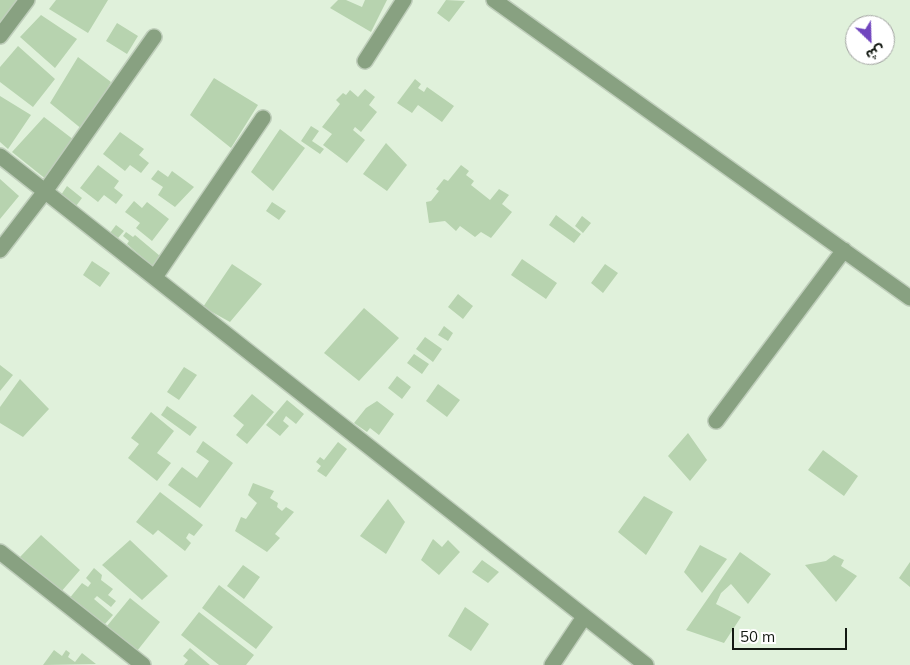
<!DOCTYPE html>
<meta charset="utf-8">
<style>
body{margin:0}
#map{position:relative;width:910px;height:665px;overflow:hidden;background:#e0f1db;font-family:Mulish,"Noto Sans Arabic",sans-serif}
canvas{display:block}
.north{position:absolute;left:845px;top:15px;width:50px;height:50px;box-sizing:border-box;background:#fff;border:1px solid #a1a3a0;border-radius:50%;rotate:156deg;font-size:14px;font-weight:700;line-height:20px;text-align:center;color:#131912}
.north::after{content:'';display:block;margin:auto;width:18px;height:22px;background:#7045be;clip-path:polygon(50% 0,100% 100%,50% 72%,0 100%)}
.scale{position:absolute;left:732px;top:628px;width:115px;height:22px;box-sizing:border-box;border:2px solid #131912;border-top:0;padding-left:6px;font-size:15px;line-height:18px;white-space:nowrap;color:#131912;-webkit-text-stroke:4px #fff;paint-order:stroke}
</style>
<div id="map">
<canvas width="910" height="665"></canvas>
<div class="north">ش</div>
<div class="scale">50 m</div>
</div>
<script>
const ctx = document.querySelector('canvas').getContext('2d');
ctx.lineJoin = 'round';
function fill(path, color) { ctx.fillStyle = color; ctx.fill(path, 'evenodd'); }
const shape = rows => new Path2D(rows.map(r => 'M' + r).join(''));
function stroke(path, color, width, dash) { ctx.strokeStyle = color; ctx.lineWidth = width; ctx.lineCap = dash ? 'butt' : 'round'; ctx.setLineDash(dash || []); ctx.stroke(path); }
fill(shape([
 [0,0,18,0,0,25],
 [56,0,108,0,88,33,49,9],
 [338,0,346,0,362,7,365,0,387,0,371,32,330,8],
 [446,0,465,1,449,22,437,13],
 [41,15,77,39,55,68,20,37],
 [117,23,138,36,127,54,106,41],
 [18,46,55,79,33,107,0,82,0,67],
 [78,57,111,82,83,130,50,103],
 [214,78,258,105,231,148,190,115],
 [415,79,421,84,418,88,424,92,427,87,454,106,442,122,418,105,412,113,397,103],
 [365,89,375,97,369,105,377,112,361,132,355,127,353,130,365,140,347,163,323,145,332,134,322,127,340,104,336,100,343,93,346,95,350,90,358,97],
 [0,96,31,115,8,149,0,142],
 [44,117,74,140,47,180,12,152],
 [311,126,319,131,312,141,324,149,320,154,301,141],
 [280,129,305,148,273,191,251,172],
 [120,132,144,149,139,155,149,163,141,173,130,165,125,171,103,154],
 [386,143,407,165,387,191,363,174],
 [98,165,119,181,114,188,123,195,116,204,104,195,98,202,80,188],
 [461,165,469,171,466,175,474,181,471,185,490,200,499,189,509,195,502,204,512,212,491,238,481,232,475,237,460,226,456,231,445,221,429,223,426,202,431,201,439,191,436,189,444,179,448,181],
 [158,170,168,177,172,171,194,187,175,207,158,195,163,187,151,179],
 [0,179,19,196,0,219],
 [67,186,82,198,76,206,61,195],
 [134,201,142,208,147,202,169,219,152,241,136,228,140,223,125,212],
 [272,202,286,211,279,220,266,211],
 [556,215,581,234,574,243,549,225],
 [582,216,591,223,583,233,575,226],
 [116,225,124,231,118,238,110,233],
 [126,232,133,237,135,235,160,256,152,266,127,244,129,241,123,236],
 [522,259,557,283,546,299,511,275],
 [92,261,110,273,100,287,83,275],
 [232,264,262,284,230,322,203,307],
 [605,264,618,273,603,293,591,283],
 [458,294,473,306,463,319,448,307],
 [364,308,399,338,359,381,324,353],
 [444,326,453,333,448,341,438,335],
 [425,337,442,349,433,362,416,349],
 [414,354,429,364,422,374,407,363],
 [0,365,13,375,0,391],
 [184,367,197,375,179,400,167,392],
 [397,376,411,387,402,399,388,388],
 [20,379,49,409,23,437,0,423,0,407],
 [438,384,460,400,447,417,426,401],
 [252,394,274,412,247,444,236,435,244,425,233,416],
 [287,400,304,414,296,424,286,416,283,421,289,426,280,436,266,425],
 [377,401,394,414,379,435,370,428,367,432,354,423,366,408],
 [167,406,197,427,190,436,161,415],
 [151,412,174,431,157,453,171,463,157,481,128,458,139,444,131,438],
 [688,433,707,460,690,481,668,456],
 [203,441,233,463,200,508,168,485,182,467,197,478,209,461,196,452],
 [338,442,347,449,326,477,317,471,321,466,316,462,320,457,324,460],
 [823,450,858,476,844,496,808,470],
 [253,483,274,491,270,498,278,503,277,507,282,511,286,507,294,512,275,534,280,538,267,552,235,531,241,517,246,519,257,503,248,495],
 [160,492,203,525,194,536,189,533,186,538,191,543,185,551,158,530,153,535,136,522],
 [644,496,673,512,646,555,618,532],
 [388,499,405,522,386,554,360,536],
 [41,535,80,570,60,593,20,557],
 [433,539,442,547,448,540,460,552,439,575,421,560],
 [130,540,168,576,142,600,102,565],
 [700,545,727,559,702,593,684,572],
 [740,552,771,574,748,604,731,584,721,593,716,604,741,617,724,643,686,630],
 [834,555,844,560,841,566,857,576,836,602,805,565,826,561],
 [482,560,499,572,488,583,472,572],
 [910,562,910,587,899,578],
 [243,565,260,577,244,599,227,586],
 [94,568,102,575,101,580,113,589,108,595,116,601,111,607,97,596,94,599,113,615,105,624,88,611,85,614,68,600,82,583,88,587,91,583,86,578],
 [219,585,273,627,256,649,202,608],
 [130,598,160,622,137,651,107,626],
 [465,607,489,624,471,651,448,636],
 [199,612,254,655,246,665,219,665,181,635],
 [190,648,210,665,184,665,188,660,183,656],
 [54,650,62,656,66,650,70,653,68,657,75,662,82,653,96,664,43,665]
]), '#b7d3af');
const minor = shape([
 [494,0,910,298],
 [0,36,27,0],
 [365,61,404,0],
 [0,156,646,665],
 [0,250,46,190,154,37],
 [155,277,263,118],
 [716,421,844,250],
 [0,552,143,665],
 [552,665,584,617]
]);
stroke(minor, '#bfcebb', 18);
stroke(minor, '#88a181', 15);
</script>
